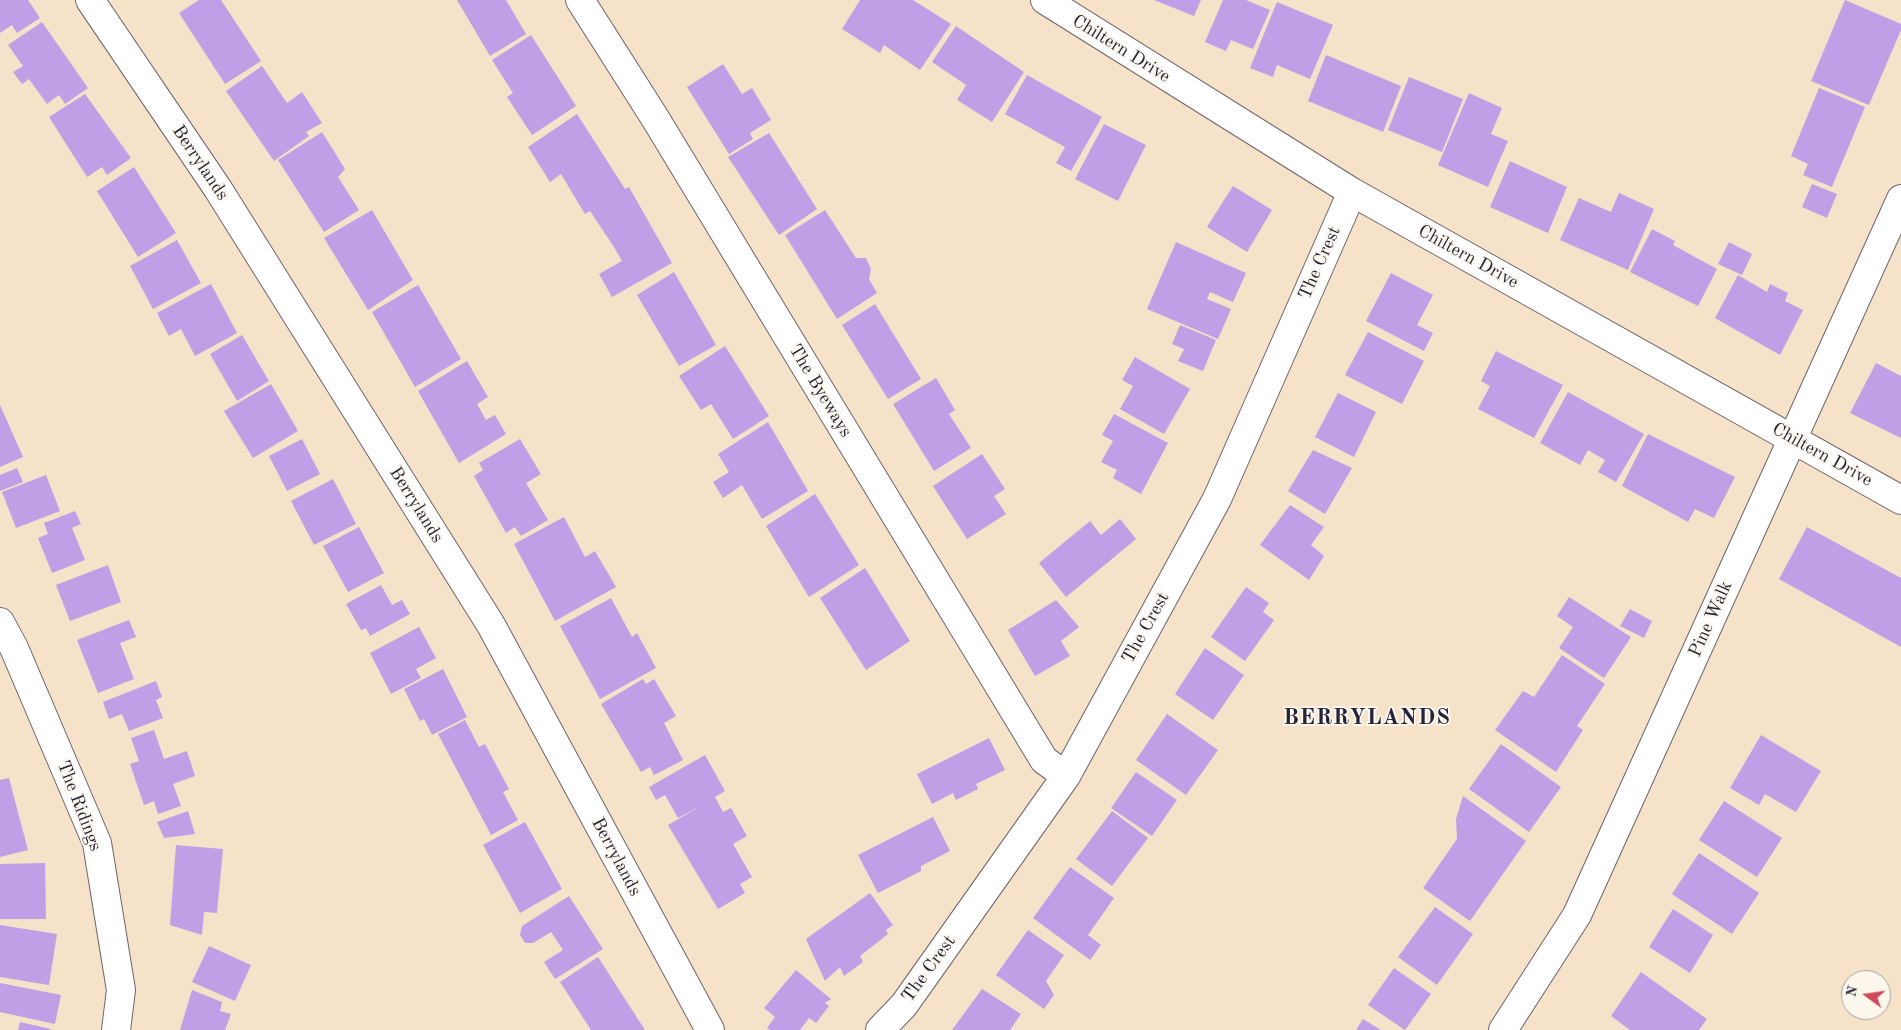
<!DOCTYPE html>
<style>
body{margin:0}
#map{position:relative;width:1901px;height:1030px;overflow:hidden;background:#f5e2c8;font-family:"Old Standard TT",serif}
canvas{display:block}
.north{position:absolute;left:1841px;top:970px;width:50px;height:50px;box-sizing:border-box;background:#fbf7ec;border:1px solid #a4a2a5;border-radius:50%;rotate:284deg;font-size:14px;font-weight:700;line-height:20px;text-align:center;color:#22223b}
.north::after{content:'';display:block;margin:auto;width:18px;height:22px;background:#d1495b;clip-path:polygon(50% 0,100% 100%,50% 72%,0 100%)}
</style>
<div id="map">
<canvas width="1901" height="1030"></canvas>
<div class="north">N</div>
</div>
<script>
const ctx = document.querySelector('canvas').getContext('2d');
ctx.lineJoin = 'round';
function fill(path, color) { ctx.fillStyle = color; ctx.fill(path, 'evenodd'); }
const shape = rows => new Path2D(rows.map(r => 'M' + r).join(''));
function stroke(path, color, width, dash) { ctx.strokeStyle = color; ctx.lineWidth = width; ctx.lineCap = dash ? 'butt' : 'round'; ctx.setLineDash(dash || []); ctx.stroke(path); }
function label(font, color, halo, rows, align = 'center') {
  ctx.font = font + ' "Old Standard TT",serif'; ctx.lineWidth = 4; ctx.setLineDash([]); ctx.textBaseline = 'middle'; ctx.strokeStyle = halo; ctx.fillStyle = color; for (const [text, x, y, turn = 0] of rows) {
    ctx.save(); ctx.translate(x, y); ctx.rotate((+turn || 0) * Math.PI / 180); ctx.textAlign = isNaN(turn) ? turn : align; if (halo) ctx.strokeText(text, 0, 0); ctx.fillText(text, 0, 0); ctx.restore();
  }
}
fill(shape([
 [0,0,28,0,40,18,17,33,12,25,0,33],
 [199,0,221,0,261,61,225,84,179,13],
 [457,0,506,0,526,34,490,56],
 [860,0,913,0,951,24,920,70,884,45,880,53,842,29],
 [1154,0,1201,0,1194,16],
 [1223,0,1246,0,1270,10,1253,49,1231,40,1226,51,1205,42],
 [1845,0,1901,24,1901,30,1869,105,1811,81],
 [1277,2,1333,25,1310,79,1277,65,1273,77,1250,68],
 [42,22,88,88,65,104,59,95,47,104,29,79,22,84,13,72,23,66,8,45],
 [956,26,1024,72,992,122,957,100,966,85,932,62],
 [531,35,576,106,532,135,507,97,513,93,492,60],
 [1326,55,1401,86,1383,132,1308,101],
 [723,64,742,94,752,88,771,120,750,133,753,139,729,154,687,87],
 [262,66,287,103,302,92,322,123,306,132,309,136,274,161,226,91],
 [1027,75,1102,117,1071,171,1056,163,1065,147,1005,114],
 [1409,77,1463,99,1442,152,1388,130],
 [1819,88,1865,107,1832,187,1803,175,1808,164,1791,156],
 [1469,93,1502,108,1491,134,1508,141,1488,187,1438,165],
 [85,94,131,158,107,175,102,167,87,177,49,117],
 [577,114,625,189,629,187,672,263,612,297,599,274,622,261,614,247,590,211,585,214,561,174,550,182,528,147],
 [1104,124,1146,145,1118,201,1075,179],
 [322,132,345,169,338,177,359,210,324,232,278,160],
 [769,133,817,209,779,235,728,157],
 [1510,161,1567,187,1548,233,1490,207],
 [134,167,176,233,138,257,97,191],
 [1812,184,1837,194,1827,218,1802,207],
 [1233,186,1272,210,1247,252,1207,227],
 [1619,193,1654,209,1628,270,1560,240,1579,198,1611,212],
 [372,210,413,280,368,310,324,238],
 [825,210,856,258,866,258,871,269,869,279,877,293,837,319,785,235],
 [1652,229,1675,241,1673,245,1717,269,1698,306,1630,272],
 [177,240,201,283,153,309,130,266],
 [1176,242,1246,273,1233,302,1210,292,1207,299,1231,309,1218,339,1147,309],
 [1729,242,1752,254,1742,275,1718,264],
 [674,272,716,345,679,366,637,295],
 [1391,273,1433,295,1417,325,1433,333,1424,351,1366,321],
 [1738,275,1767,292,1770,284,1788,293,1785,301,1803,310,1780,355,1715,318],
 [211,284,237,333,195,356,181,329,169,336,157,313],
 [418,285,461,359,415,387,372,312],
 [875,304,921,379,888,399,842,325],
 [1180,325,1216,340,1203,371,1178,361,1184,349,1172,344],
 [1368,332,1424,361,1402,404,1345,375],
 [242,335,269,381,237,401,210,354],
 [725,346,769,416,733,439,711,404,701,410,679,376],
 [1496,351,1563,385,1534,438,1478,409,1490,386,1481,381],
 [1135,357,1190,389,1164,434,1120,409,1133,386,1122,380],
 [467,361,488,397,477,404,486,420,495,415,506,434,459,463,418,391],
 [1876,363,1901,376,1901,438,1850,413],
 [936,378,955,410,949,414,971,448,934,471,893,404],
 [271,384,298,431,253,458,224,411],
 [1568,392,1644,434,1616,482,1598,472,1605,460,1588,450,1580,465,1540,443],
 [1338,393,1376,412,1354,457,1315,437],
 [0,405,23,457,0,467],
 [1114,414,1168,443,1141,494,1113,478,1117,470,1101,462,1113,441,1102,435],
 [768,422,808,491,762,519,742,485,723,498,713,482,729,472,718,454],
 [1648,434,1735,477,1714,518,1695,509,1688,522,1622,486],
 [302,439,320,474,287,491,269,456],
 [520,439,541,474,526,483,548,520,521,536,515,527,506,533,474,476,483,470,479,463],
 [1313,450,1352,468,1325,514,1288,491],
 [982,454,1005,489,994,496,1006,514,967,539,933,486],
 [17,468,23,482,0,491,0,475],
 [46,475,60,511,16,528,2,492],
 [333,479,356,524,314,545,291,501],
 [815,494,859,565,809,597,766,526],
 [1290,505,1324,527,1311,545,1324,556,1309,580,1260,545],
 [75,511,81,524,72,528,85,560,52,573,38,538,48,534,44,523],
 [564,517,585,557,595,551,616,587,555,621,514,544],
 [1120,519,1136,539,1066,597,1039,563,1090,521,1101,535],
 [359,527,384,573,348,592,323,546],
 [1807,527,1901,578,1901,647,1779,579],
 [108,565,121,602,70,621,56,585],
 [865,568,910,641,866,670,820,598],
 [381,585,392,605,402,600,410,614,370,636,366,628,361,630,346,604],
 [1246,587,1269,603,1263,612,1274,620,1245,661,1211,637],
 [1569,597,1631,637,1604,678,1559,648,1573,627,1557,616],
 [611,598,632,637,637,633,656,668,600,699,560,626],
 [1056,600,1079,627,1061,641,1070,656,1035,676,1008,630],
 [1630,609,1652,621,1644,638,1620,626],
 [129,620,136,637,120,643,134,679,98,693,77,640],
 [419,627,436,658,416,669,421,678,391,694,370,653],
 [1205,648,1244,675,1213,720,1175,694],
 [1562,655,1605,684,1577,726,1583,730,1556,772,1495,730,1523,691,1534,697],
 [443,669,467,717,432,735,424,719,420,721,404,689],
 [643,679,646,684,654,679,676,716,664,723,683,760,654,775,650,767,641,772,601,704],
 [156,681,162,697,156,700,163,718,129,731,122,714,109,719,103,702],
 [1167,714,1218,750,1186,795,1136,760],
 [465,720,479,747,485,744,509,789,503,792,518,820,491,835,438,734],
 [154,730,164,759,187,751,195,776,173,784,181,806,158,814,154,801,144,805,130,764,139,761,131,738],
 [1761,735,1821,771,1796,812,1765,794,1759,805,1730,788],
 [989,738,1005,770,976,784,978,789,956,800,953,793,932,804,917,774],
 [1501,744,1561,787,1529,832,1469,789],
 [705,755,725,791,715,797,723,812,731,808,747,836,733,844,752,877,740,884,745,893,718,909,668,825,701,806,678,818,665,795,656,800,649,787],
 [1136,772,1177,800,1152,836,1111,808],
 [9,778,28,850,0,857,0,780],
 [1463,796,1526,841,1470,921,1423,888,1457,839,1456,819],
 [1724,801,1782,838,1757,877,1699,840],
 [188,811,195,834,164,838,157,822],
 [1112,811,1148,838,1112,886,1076,859],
 [933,817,950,851,921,866,921,871,878,893,858,855],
 [525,822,562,889,520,913,483,845],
 [176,845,223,849,217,913,204,912,202,935,170,925],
 [1699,853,1759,893,1732,934,1672,894],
 [45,863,46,919,0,919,0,864],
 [1070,867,1114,898,1088,935,1101,945,1090,960,1033,918],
 [870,893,893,925,886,930,888,934,860,956,863,962,844,976,840,967,825,981,806,939],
 [569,896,603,949,555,979,544,962,563,950,551,932,533,943,525,943,520,935,522,926],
 [1435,907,1473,934,1437,985,1398,957],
 [1673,909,1713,935,1690,973,1649,947],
 [0,925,57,934,49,985,0,977],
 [1028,930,1064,955,1046,981,1054,995,1044,1009,996,975],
 [209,946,251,965,235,1001,192,982],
 [598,957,625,999,645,1030,591,1030,560,982],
 [1394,968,1431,994,1405,1030,1368,1005],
 [796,970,831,999,825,1003,829,1006,816,1023,809,1018,800,1030,770,1030,767,1028,775,1017,764,1008],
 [1641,972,1707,1019,1699,1030,1630,1030,1611,1016],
 [0,983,61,995,55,1024,0,1012],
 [982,989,1021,1014,1010,1030,952,1030],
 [192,990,222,1002,220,1011,231,1014,225,1030,180,1030],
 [1363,1019,1381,1030,1356,1030],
 [20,1022,51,1029,51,1030,18,1030]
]), '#c19fe6');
const minor = shape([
 [90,0,218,189,491,625,710,1030],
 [580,0,655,118,1044,760,1066,776],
 [1045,0,1352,192,1901,500],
 [0,622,14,648,97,843,121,990,116,1030],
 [880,1030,904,1005,1066,776,1217,499,1352,192],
 [1503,1030,1577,915,1901,199]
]);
stroke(minor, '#6c656c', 30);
stroke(minor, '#fff', 28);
label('18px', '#22223b', '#fbf7ec', [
 ["Chiltern Drive",1121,49,32],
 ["Berrylands",200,163,56],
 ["Chiltern Drive",1468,257,29],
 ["The Crest",1320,263,-66],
 ["The Byeways",820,391,59],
 ["Chiltern Drive",1822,455,29],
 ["Berrylands",416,505,58],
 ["Pine Walk",1711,619,-66],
 ["The Crest",1146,628,-61],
 ["The Ridings",79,806,69],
 ["Berrylands",616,857,62],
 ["The Crest",929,969,-54]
]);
ctx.letterSpacing = '1px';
label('bold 22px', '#22223b', '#fbf7ec', [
 ["BERRYLANDS",1367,718]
]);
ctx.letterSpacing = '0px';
</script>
